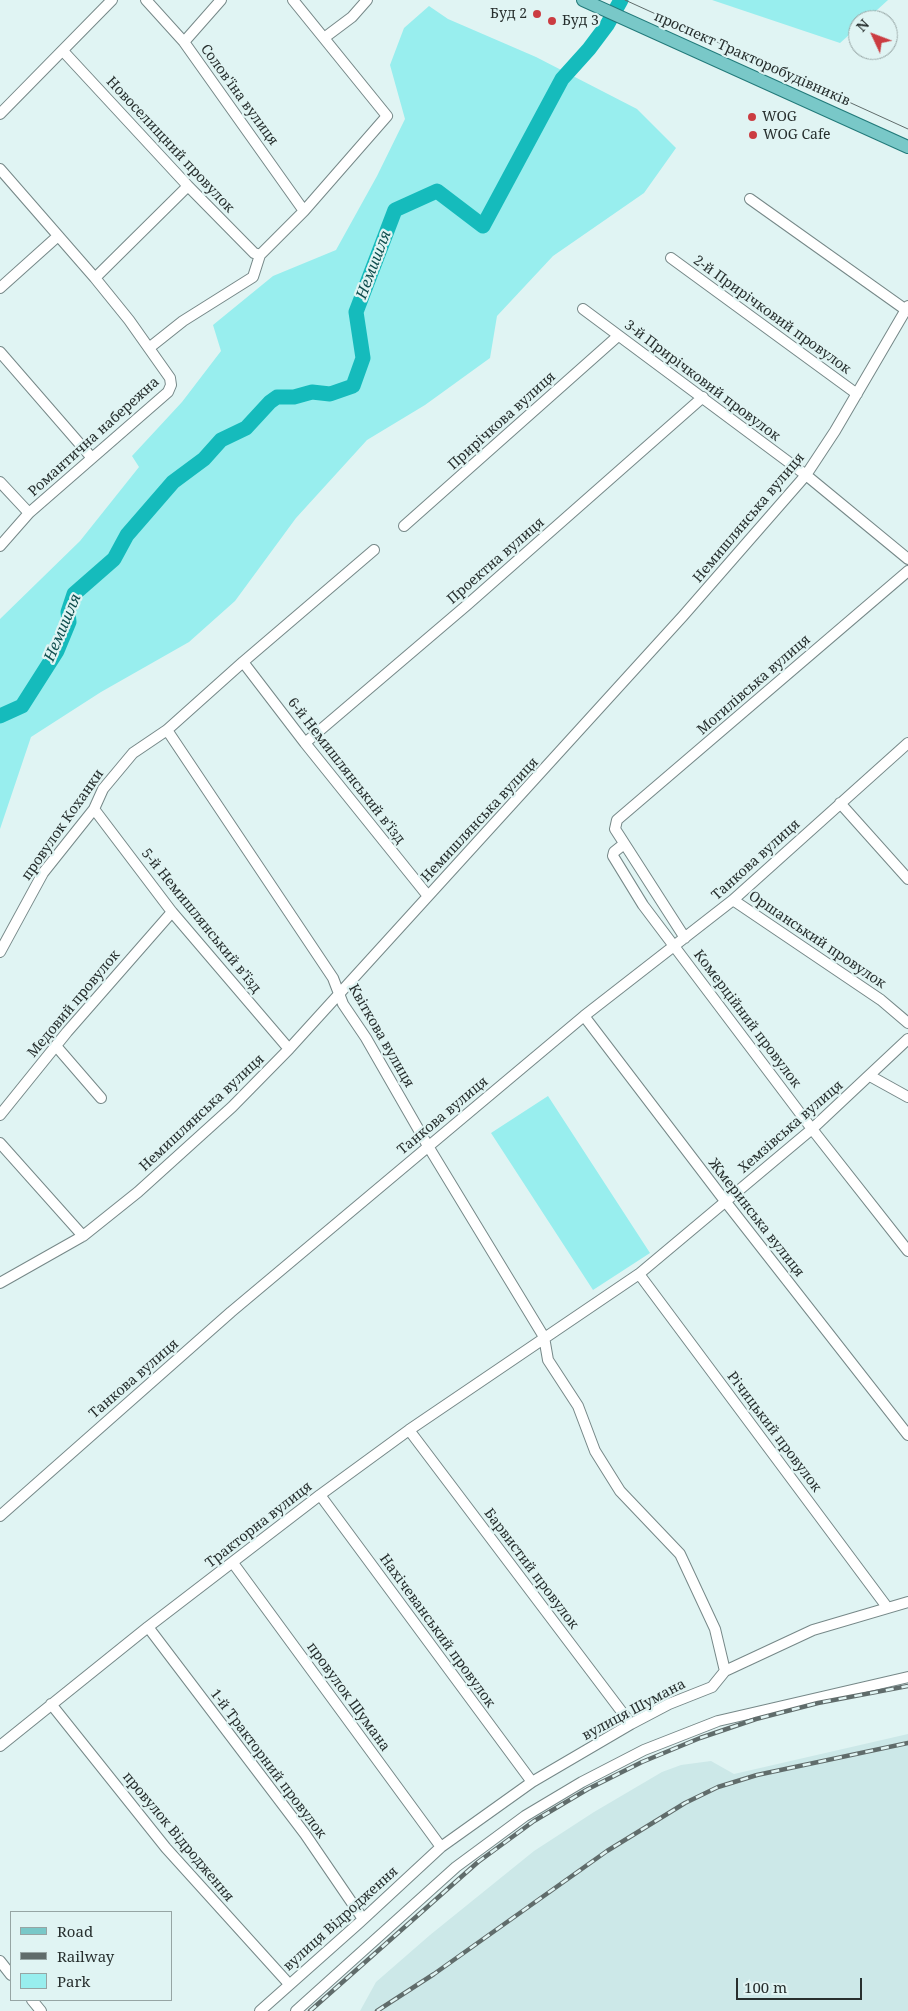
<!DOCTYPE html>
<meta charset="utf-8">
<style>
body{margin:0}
#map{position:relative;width:908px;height:2011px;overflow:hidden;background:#e0f4f3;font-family:"Noto Serif",serif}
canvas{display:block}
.legend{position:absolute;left:10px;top:1911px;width:162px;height:90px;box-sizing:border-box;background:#e0f4f3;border:1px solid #96a5a4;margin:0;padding:6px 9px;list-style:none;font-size:15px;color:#272f2e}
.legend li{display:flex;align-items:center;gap:10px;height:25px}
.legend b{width:25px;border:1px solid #96a5a4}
.north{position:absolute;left:848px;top:10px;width:50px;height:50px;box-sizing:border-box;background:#e0f4f3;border:1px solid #96a5a4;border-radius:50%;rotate:313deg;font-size:14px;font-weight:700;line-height:20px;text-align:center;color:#272f2e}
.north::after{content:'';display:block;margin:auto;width:18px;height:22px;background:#cb3c41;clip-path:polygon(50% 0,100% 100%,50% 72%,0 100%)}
.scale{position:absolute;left:736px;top:1978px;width:126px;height:22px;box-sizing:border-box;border:2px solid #272f2e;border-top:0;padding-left:6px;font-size:15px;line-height:18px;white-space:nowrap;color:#272f2e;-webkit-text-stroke:4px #e0f4f3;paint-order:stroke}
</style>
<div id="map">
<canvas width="908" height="2011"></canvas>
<ul class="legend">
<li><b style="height:6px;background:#79c8c8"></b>Road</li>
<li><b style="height:6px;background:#606c6b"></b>Railway</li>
<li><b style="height:14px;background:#98eeee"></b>Park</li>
</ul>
<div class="north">N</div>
<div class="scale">100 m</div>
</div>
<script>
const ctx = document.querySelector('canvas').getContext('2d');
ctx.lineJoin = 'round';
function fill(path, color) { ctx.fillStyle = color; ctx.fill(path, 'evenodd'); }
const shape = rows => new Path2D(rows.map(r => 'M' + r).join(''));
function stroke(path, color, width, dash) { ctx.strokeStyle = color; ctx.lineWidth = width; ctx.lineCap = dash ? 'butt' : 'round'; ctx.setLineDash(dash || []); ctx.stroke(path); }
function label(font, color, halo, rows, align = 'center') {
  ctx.font = font + ' "Noto Serif",serif'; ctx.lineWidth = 4.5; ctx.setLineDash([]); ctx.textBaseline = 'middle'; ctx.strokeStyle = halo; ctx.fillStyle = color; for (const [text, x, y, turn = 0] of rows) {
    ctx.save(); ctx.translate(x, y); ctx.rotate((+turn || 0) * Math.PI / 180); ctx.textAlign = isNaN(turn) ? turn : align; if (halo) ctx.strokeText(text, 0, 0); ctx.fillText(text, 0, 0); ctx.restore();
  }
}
fill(shape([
 [908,1734,908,2011,360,2011,376,1982,430,1935,534,1851,594,1812,662,1772,681,1765,711,1761,734,1774]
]), '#cce8e8');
fill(shape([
 [712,0,888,0,866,20,858,20,858,27,840,43],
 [429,6,448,19,536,57,637,109,676,148,644,193,553,256,497,316,490,358,425,405,367,440,296,518,235,601,189,642,101,692,31,737,0,829,0,619,80,541,139,467,132,456,182,402,221,351,213,325,273,276,336,250,377,176,405,119,390,65,404,28],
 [548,1096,650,1253,593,1290,491,1133]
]), '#98eeee');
stroke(shape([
 [0,716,22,706,57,651,69,622,68,612,74,594,114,559,127,535,173,482,204,459,221,440,246,428,270,402,277,397,294,397,312,392,330,394,353,386,363,358,356,312,395,210,437,191,483,226,562,79,589,49,607,25,621,0]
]), '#15bbbc', 15);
const minor = shape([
 [146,0,184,42,304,211],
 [324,38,352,17,367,0],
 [184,42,221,0],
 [63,51,188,186,254,253,260,255],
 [0,114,112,0],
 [0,169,95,278,129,320,170,378,171,385,168,392,29,513,0,546],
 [750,199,906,310],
 [671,258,857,394],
 [95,278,188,186],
 [0,288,58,236],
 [583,309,806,475,908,559],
 [149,348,183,321,253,277,260,255,304,211,387,116,293,0],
 [0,352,92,458],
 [0,482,29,513],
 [404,526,618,336],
 [243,662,305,743,428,896],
 [167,730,333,978,343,1004,366,1038,428,1146,544,1337,548,1360,578,1406,595,1451,620,1491,680,1554,715,1629,725,1671],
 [305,743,467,605,703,397],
 [840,803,908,879],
 [94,809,172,912,289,1049],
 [624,844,614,852,613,856,643,905,812,1129,908,1251],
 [733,900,881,1000,908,1023],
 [685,938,615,829,617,820,908,571],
 [0,952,43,873,94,809,103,789,133,753,167,730,243,662,374,550],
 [584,1016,725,1201,908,1435],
 [56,1046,101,1098],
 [870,1076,908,1097],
 [0,1115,67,1032,172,912],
 [0,1143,83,1236],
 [639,1274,887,1607],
 [0,1283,83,1236,138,1192,232,1107,289,1049,683,616,806,475,835,431,908,306],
 [409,1430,631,1724],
 [320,1495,532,1782],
 [0,1516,231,1312,584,1016,733,900,908,743],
 [233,1563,441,1847],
 [148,1627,305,1834,363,1919],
 [51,1704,166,1848,289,1984],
 [0,1746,148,1627,320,1495,409,1430,639,1274,812,1129,908,1039],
 [0,1961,11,1975],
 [32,2000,41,2011],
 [260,2011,359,1923,441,1847,532,1782,631,1724,669,1704,712,1687,725,1671,813,1630,908,1602],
 [296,2011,456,1867,525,1816,582,1782,644,1750,718,1721,908,1677]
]);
const major = shape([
 [583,0,908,147]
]);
stroke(minor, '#768888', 12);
stroke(major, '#227a7a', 14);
stroke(minor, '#fff', 10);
stroke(major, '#79c8c8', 12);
stroke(shape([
 [625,0,908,129]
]), '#606c6b', 1);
const rail = shape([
 [310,2011,478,1862,534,1821,588,1789,642,1762,700,1738,756,1719,818,1703,908,1686],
 [377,2011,434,1974,607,1851,685,1803,718,1787,757,1775,908,1743]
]);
stroke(rail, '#606c6b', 4.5);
stroke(rail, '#e0f4f3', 2.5, [8]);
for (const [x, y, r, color] of [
 [537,14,5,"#cb3c41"],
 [552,21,5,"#cb3c41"],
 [752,117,5,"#cb3c41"],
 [753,135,5,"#cb3c41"]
]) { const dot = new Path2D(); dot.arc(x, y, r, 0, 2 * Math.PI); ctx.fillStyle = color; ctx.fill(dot); stroke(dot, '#e0f4f3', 2); }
label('14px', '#272f2e', '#e0f4f3', [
 ["Буд 2",527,14,"right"],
 ["Буд 3",562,21],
 ["WOG",762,117],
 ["WOG Cafe",763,135]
], 'left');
label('14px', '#272f2e', '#e0f4f3', [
 ["проспект Тракторобудівників",752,59,24],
 ["Солов'їна вулиця",239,95,54],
 ["Новоселищний провулок",170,145,47],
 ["2-й Прирічковий провулок",772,315,36],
 ["3-й Прирічковий провулок",702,381,37],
 ["Прирічкова вулиця",502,421,-42],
 ["Романтична набережна",94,437,-42],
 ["Немишлянська вулиця",749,518,-50],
 ["Проектна вулиця",496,561,-41],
 ["Могилівська вулиця",754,685,-41],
 ["6-й Немишлянський в’їзд",346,771,52],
 ["Немишлянська вулиця",480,820,-47],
 ["провулок Коханки",63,825,-55],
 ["Танкова вулиця",756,860,-42],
 ["5-й Немишлянський в’їзд",201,921,51],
 ["Оршанський провулок",817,940,34],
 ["Медовий провулок",74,1004,-50],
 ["Комерційний провулок",747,1019,53],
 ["Квіткова вулиця",381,1036,60],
 ["Немишлянська вулиця",202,1113,-43],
 ["Танкова вулиця",443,1116,-40],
 ["Хемзівська вулиця",791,1127,-41],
 ["Жмеринська вулиця",756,1218,52],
 ["Танкова вулиця",134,1379,-41],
 ["Річицький провулок",774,1432,53],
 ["Тракторна вулиця",259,1525,-38],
 ["Барвистий провулок",531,1569,53],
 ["Нахічеванський провулок",437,1631,54],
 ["провулок Шумана",348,1697,54],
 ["вулиця Шумана",634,1710,-28],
 ["1-й Тракторний провулок",268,1764,53],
 ["провулок Відродження",178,1837,50],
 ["вулиця Відродження",341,1919,-42]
]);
label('italic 15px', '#104e4e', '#e0f4f3', [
 ["Немишля",374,265,-69],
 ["Немишля",63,628,-67]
]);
</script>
